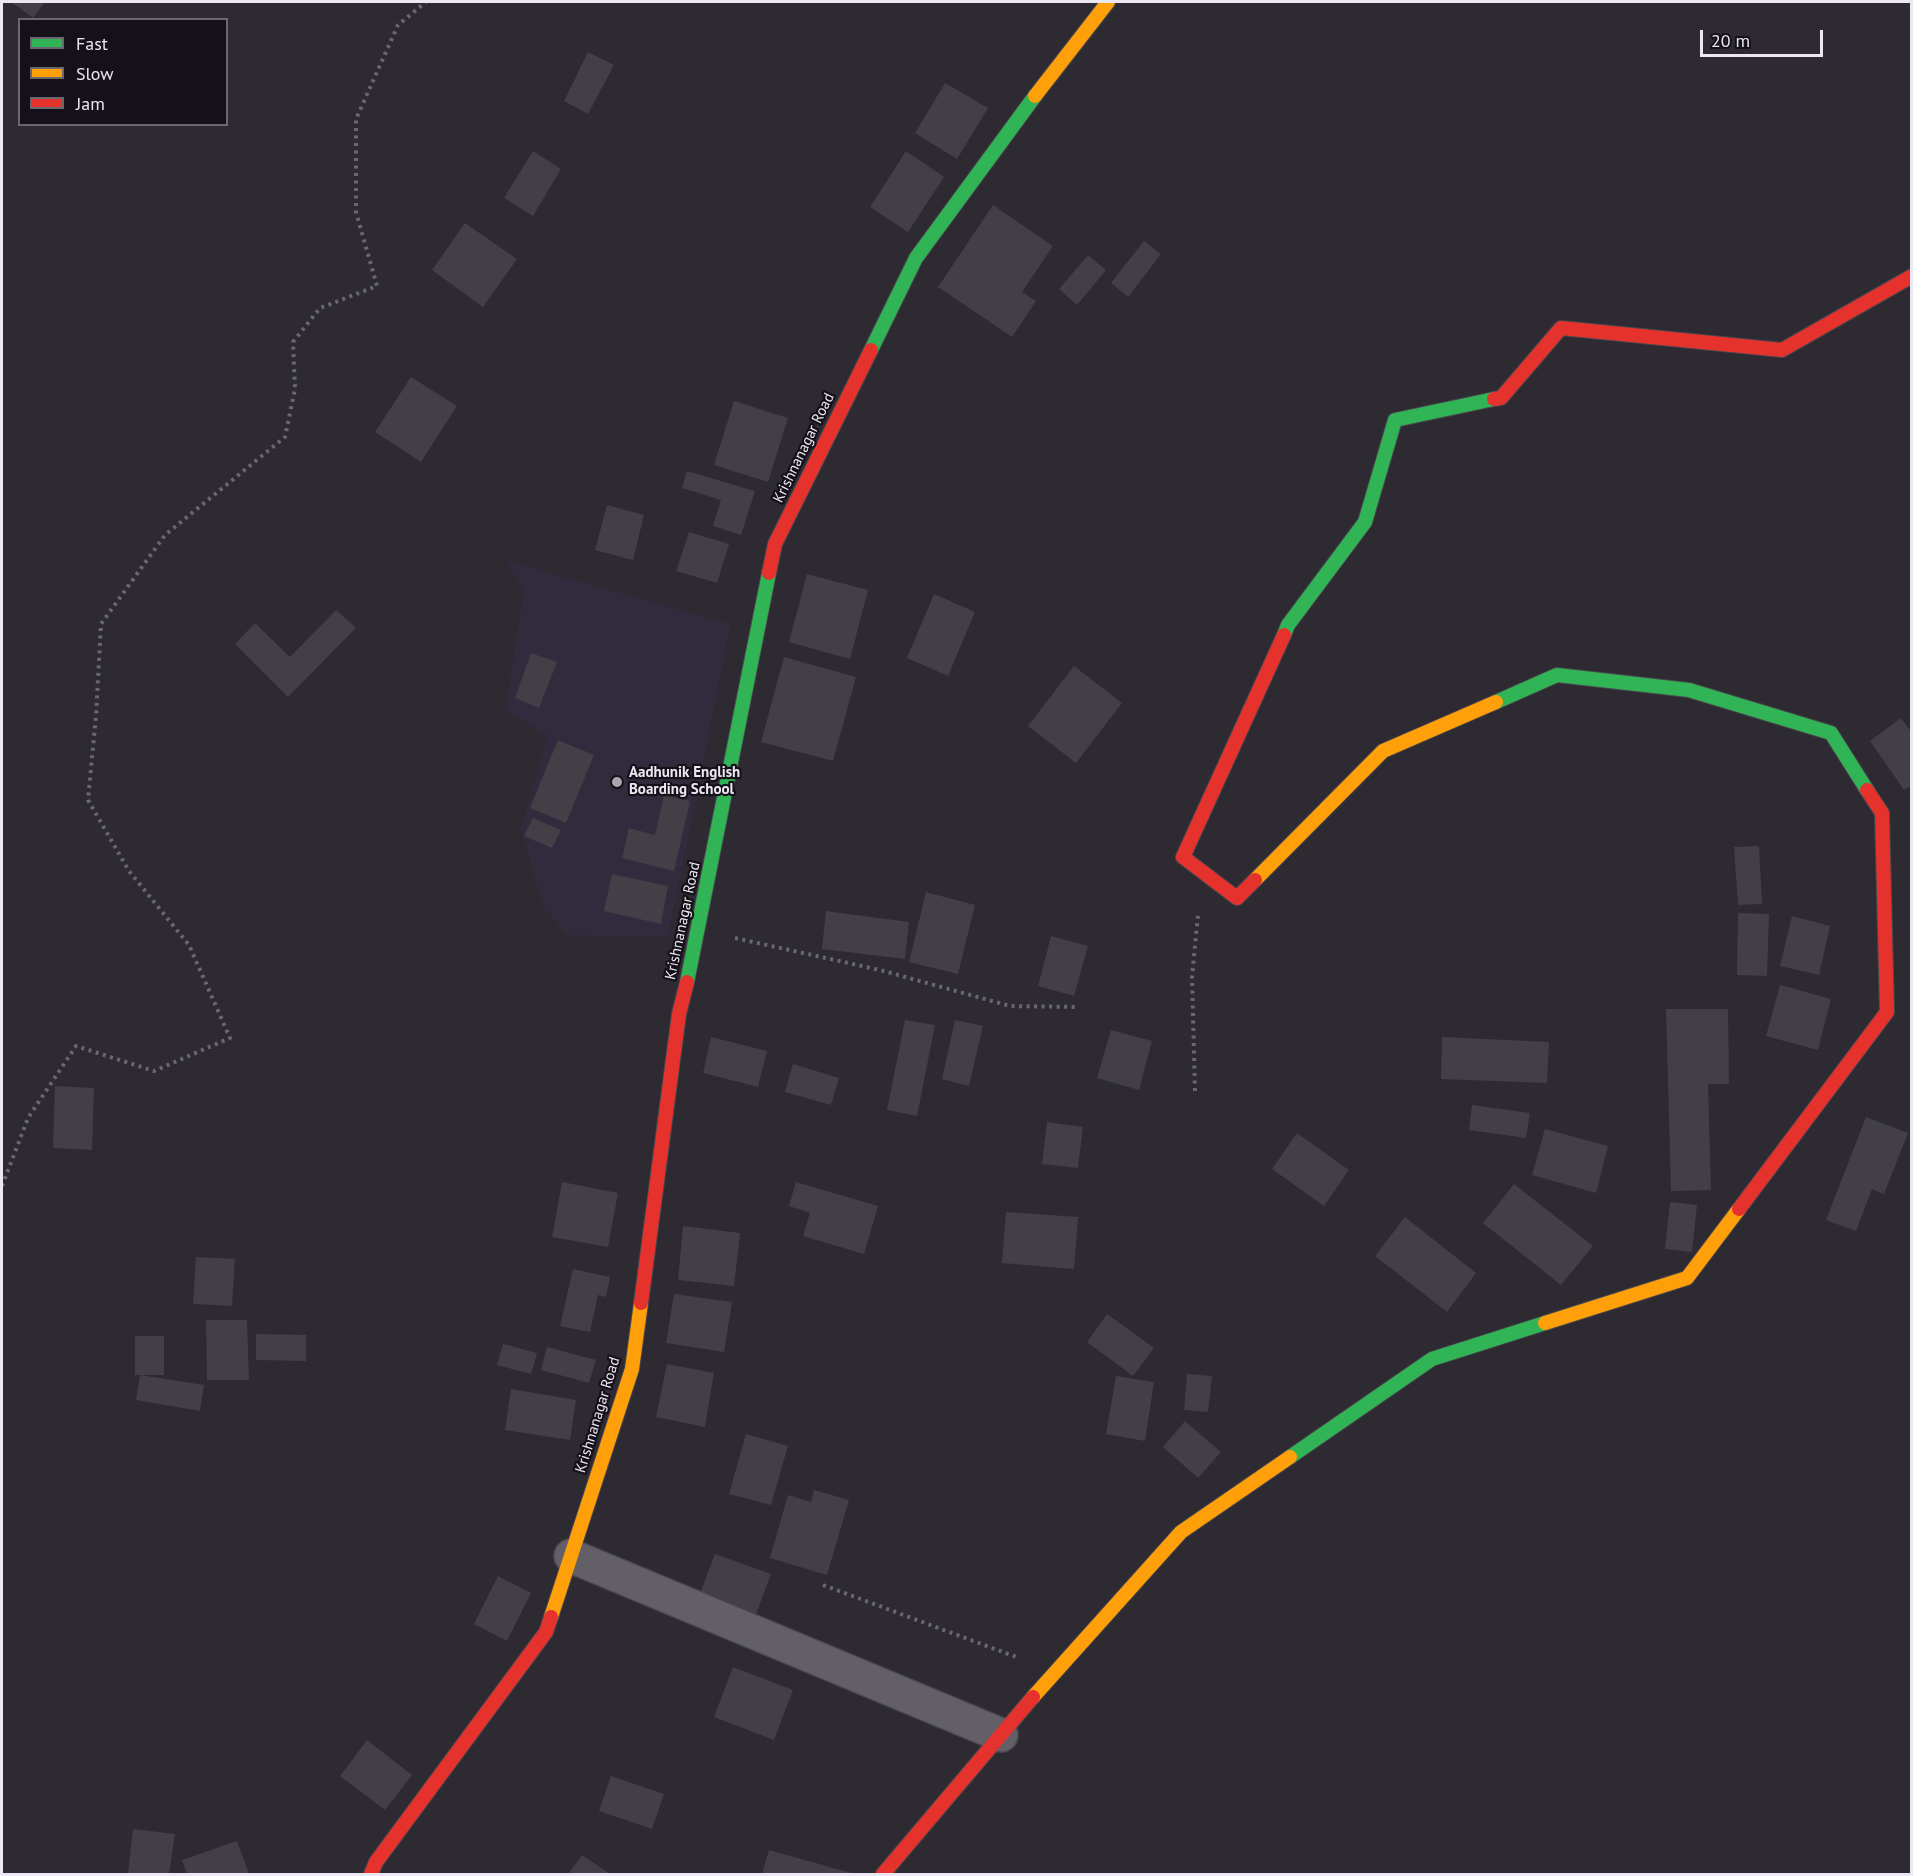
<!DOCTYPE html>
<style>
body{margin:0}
#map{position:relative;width:1913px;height:1876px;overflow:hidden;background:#2d2a32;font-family:"PT Sans",sans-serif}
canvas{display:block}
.frame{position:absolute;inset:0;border:3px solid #ece8f3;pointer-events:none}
.legend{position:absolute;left:18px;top:18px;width:210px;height:108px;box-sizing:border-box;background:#141118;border:2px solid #6a6770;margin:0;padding:8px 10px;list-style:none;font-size:18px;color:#ece8f3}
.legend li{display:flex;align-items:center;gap:12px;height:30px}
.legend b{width:30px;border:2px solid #6a6770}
.scale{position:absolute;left:1700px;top:30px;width:123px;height:27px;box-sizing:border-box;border:3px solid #ece8f3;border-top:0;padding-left:8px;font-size:18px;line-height:21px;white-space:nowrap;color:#ece8f3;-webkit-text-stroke:4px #141118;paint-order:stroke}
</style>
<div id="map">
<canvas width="1913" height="1876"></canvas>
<div class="frame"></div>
<ul class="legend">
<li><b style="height:8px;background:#30b455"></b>Fast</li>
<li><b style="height:8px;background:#ff9f0a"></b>Slow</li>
<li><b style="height:8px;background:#e5322d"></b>Jam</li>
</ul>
<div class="scale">20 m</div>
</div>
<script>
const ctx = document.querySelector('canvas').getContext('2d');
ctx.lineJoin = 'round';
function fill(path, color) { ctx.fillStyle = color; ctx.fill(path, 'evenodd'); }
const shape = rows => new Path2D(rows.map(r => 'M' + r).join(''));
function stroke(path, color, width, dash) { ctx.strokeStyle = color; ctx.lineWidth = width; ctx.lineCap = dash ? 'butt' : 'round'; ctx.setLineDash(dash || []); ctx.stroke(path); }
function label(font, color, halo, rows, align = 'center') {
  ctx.font = font + ' "PT Sans",sans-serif'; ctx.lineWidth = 4.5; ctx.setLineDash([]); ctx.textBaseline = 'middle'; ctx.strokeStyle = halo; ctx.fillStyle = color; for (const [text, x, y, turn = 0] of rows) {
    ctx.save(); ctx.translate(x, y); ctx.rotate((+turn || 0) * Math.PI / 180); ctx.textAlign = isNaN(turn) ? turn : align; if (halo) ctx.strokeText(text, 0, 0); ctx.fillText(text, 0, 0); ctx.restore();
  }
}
fill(shape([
 [506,561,731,624,668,937,566,935,543,906,521,829,548,736,505,710,524,592]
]), '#322b3e');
fill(shape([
 [11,2,45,2,33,18],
 [588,52,614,65,588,114,564,101],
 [945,83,988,108,957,159,915,133],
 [533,151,561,169,533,216,504,198],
 [906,151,944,177,908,232,870,207],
 [993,205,1053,246,1022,292,1036,301,1012,337,938,287],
 [465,223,517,259,483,307,432,270],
 [1144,241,1161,254,1128,297,1111,283],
 [1088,255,1106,270,1077,305,1059,289],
 [411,377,457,406,421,462,375,432],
 [734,401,788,418,768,482,714,465],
 [687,471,755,491,741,535,713,526,721,500,682,488],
 [607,505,644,515,633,560,595,550],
 [689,532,729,544,717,583,676,571],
 [807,574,868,590,850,659,789,642],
 [934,594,975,612,948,676,907,658],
 [336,610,356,628,288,697,235,644,255,623,290,657],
 [531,653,557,662,539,708,515,698],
 [784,657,856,677,833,761,761,742],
 [1074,666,1122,703,1076,763,1028,726],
 [1901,718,1912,733,1912,785,1904,790,1870,741],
 [558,740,594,755,566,823,530,808],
 [664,795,690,801,674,871,622,858,629,828,655,835],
 [533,818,561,830,552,848,524,836],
 [1759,846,1762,904,1738,905,1734,847],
 [612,874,668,886,661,924,604,911],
 [926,892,975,905,958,974,909,962],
 [826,911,909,922,905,959,822,949],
 [1738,913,1769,914,1767,976,1737,975],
 [1792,916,1830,926,1819,975,1780,966],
 [1051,936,1088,946,1074,996,1038,986],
 [1780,985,1831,999,1818,1050,1766,1036],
 [1666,1009,1728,1009,1729,1084,1708,1084,1711,1190,1671,1191],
 [905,1020,935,1025,917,1116,887,1110],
 [955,1020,983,1026,969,1086,942,1079],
 [1111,1030,1152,1041,1139,1090,1097,1078],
 [711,1037,767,1051,758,1087,703,1073],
 [1442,1037,1549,1042,1547,1083,1441,1079],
 [793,1064,839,1078,831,1105,785,1092],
 [55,1086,94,1088,92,1150,53,1148],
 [1472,1105,1530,1113,1526,1138,1469,1130],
 [1866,1117,1908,1133,1884,1194,1872,1189,1856,1231,1826,1220],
 [1047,1122,1083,1127,1078,1168,1042,1164],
 [1545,1129,1608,1146,1596,1193,1532,1175],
 [1297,1133,1349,1170,1324,1206,1272,1169],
 [562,1182,618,1193,608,1247,552,1237],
 [796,1182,878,1206,864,1254,803,1236,810,1213,789,1206],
 [1514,1184,1593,1246,1561,1285,1483,1223],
 [1670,1202,1697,1205,1692,1252,1665,1249],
 [1006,1212,1078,1217,1074,1269,1002,1263],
 [1405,1217,1476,1273,1447,1312,1375,1256],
 [683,1226,740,1233,734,1286,678,1280],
 [196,1257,235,1259,232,1306,193,1304],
 [573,1269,610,1277,606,1297,598,1295,590,1332,560,1326],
 [674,1294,732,1302,724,1352,666,1343],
 [1107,1314,1154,1348,1133,1376,1087,1342],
 [206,1320,247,1320,249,1380,207,1380],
 [256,1334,306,1335,306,1361,256,1360],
 [135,1336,164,1336,164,1375,140,1375,204,1385,200,1411,136,1400,140,1375,135,1375],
 [503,1344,537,1353,531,1374,497,1365],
 [547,1347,596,1360,589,1383,541,1370],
 [667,1364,714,1373,705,1427,656,1417],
 [1187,1374,1212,1376,1208,1412,1184,1410],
 [1116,1376,1154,1382,1145,1441,1106,1434],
 [511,1389,576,1400,570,1440,505,1430],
 [1185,1421,1221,1452,1198,1478,1163,1447],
 [746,1434,788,1446,771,1505,729,1494],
 [814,1490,849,1500,827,1575,770,1558,788,1495,811,1502],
 [715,1554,771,1574,755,1617,699,1596],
 [498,1576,531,1593,507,1641,474,1624],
 [733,1667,793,1690,774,1740,714,1717],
 [367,1740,412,1775,385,1810,340,1776],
 [611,1776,664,1794,652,1829,599,1811],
 [133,1829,175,1834,169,1874,128,1874],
 [237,1841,249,1874,187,1874,182,1860],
 [769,1850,855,1874,762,1874],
 [582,1855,610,1874,568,1874]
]), '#423f46');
const street = shape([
 [571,1556,1001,1735]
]);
const fast = shape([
 [871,350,916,258,1035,96],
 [1284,635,1288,625,1365,522,1395,420,1494,399],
 [1496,702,1557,675,1689,690,1831,733,1867,790],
 [687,982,769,573],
 [1290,1457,1432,1359,1545,1323]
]);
const slow = shape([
 [1035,96,1108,2],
 [1255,880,1383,751,1496,702],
 [1545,1323,1687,1278,1739,1209],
 [551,1617,632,1369,641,1303],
 [1033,1697,1181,1532,1290,1457]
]);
const jam = shape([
 [1494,399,1501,398,1561,328,1782,350,1912,276],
 [769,573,775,544,871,350],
 [1255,880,1237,898,1183,857,1284,635],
 [1739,1209,1887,1012,1882,813,1867,790],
 [641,1303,679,1014,687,982],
 [371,1874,376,1862,546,1632,551,1617],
 [883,1874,1033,1697]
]);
stroke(street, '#49464d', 36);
stroke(fast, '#49464d', 16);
stroke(slow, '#49464d', 16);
stroke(jam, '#49464d', 16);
stroke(shape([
 [735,938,880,970,1010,1006,1078,1007],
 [1195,1091,1192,977,1198,915],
 [2,1186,28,1118,76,1046,154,1071,230,1038,189,945,129,871,88,800,96,716,101,624,165,535,285,437,295,389,293,342,320,308,377,286,356,212,356,119,398,25,426,2],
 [823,1585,1019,1658]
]), '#6a686e', 4, [3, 4.5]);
stroke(street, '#626066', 33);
stroke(fast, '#30b455', 14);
stroke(slow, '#ff9f0a', 14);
stroke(jam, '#e5322d', 14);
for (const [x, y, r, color] of [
 [617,782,6,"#a9a6af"]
]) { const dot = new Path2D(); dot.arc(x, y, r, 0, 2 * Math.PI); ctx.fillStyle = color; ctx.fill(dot); stroke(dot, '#141118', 2); }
label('15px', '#ece8f3', '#141118', [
 ["Krishnanagar Road",804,448,-64],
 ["Krishnanagar Road",683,921,-78],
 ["Krishnanagar Road",598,1415,-73]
]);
label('bold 15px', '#ece8f3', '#141118', [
 ["Aadhunik English",629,773],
 ["Boarding School",629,790]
], 'left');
</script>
